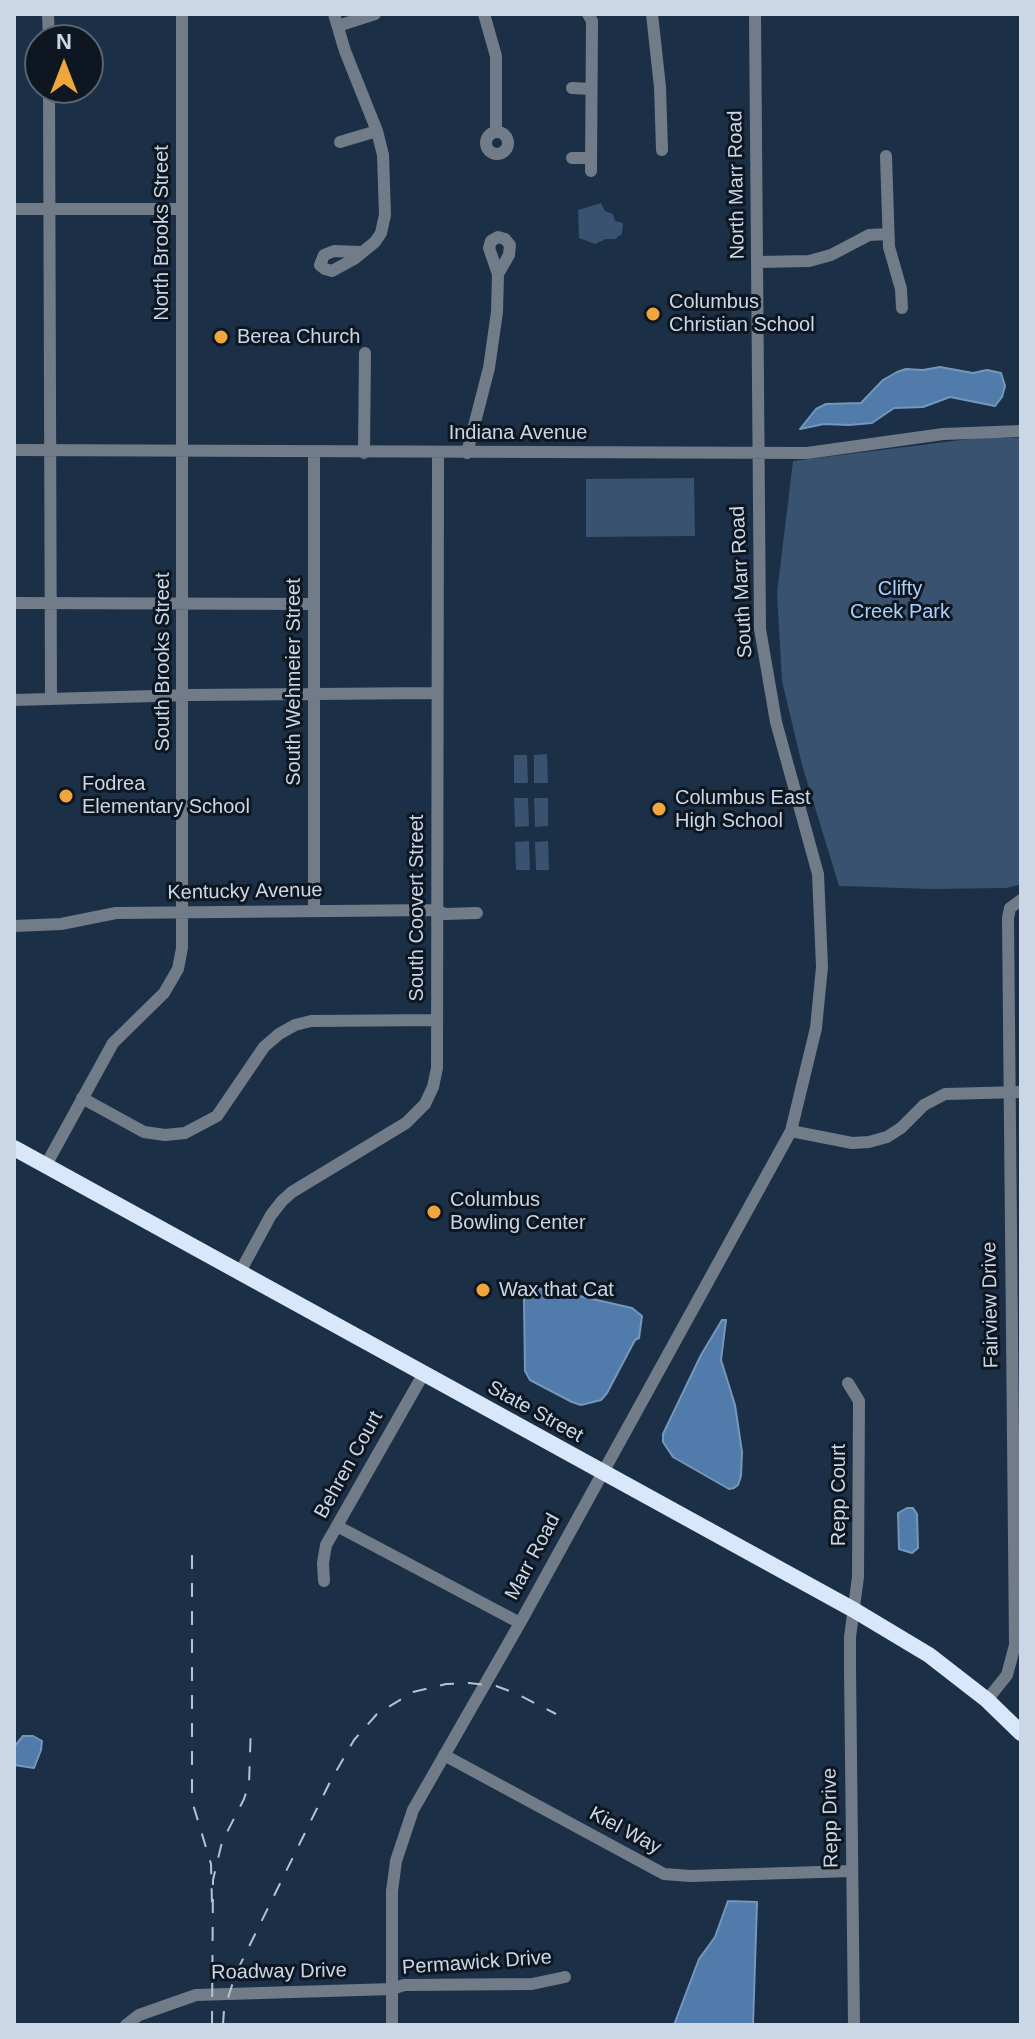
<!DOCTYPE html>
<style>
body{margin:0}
#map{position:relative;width:1035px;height:2039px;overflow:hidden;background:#1b2f46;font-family:Arial,sans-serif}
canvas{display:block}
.frame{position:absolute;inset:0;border:16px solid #cbd7e6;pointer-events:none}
.north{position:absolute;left:24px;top:24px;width:80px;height:80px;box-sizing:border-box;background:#0e1721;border:2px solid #5a6470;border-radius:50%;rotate:0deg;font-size:22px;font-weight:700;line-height:32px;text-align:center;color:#cbd7e6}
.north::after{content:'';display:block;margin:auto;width:28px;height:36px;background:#efa73d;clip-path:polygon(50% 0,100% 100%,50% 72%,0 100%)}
</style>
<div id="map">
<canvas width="1035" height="2039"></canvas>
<div class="frame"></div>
<div class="north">N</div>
</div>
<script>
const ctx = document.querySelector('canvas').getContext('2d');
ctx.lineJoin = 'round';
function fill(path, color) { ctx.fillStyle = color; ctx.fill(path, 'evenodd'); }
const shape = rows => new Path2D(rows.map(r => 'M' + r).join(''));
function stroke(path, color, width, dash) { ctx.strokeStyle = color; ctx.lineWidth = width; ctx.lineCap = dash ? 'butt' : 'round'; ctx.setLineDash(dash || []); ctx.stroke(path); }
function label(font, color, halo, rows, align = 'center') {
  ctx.font = font + ' Arial,sans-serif'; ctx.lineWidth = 6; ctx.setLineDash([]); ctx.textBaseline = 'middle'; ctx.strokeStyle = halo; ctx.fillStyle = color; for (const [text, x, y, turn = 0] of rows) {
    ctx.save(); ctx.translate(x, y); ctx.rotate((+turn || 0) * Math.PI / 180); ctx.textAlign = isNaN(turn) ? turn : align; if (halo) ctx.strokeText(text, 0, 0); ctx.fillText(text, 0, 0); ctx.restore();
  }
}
fill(shape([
 [601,203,605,211,613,214,615,221,623,223,622,234,615,239,606,239,595,244,579,238,578,210],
 [977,438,1021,438,1021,884,1007,888,932,889,839,886,802,765,782,681,777,593,793,461],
 [694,478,695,536,586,537,586,479],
 [547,754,548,783,534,783,534,755],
 [514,755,527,755,528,783,514,783],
 [514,798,528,798,529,826,515,827],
 [534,798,548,798,548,826,535,827],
 [529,841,530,870,516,870,515,842],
 [548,841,549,870,536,870,535,842]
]), '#38526f');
const water = shape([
 [940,367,973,373,987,370,1001,373,1005,386,1002,397,995,406,950,397,923,407,894,408,872,423,849,425,824,424,800,429,816,409,826,404,861,403,883,380,897,372,906,369,923,370,940,367],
 [544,1288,632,1308,642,1316,639,1338,635,1340,607,1393,601,1400,581,1405,572,1402,530,1380,525,1371,524,1300,526,1292,544,1288],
 [722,1320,726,1320,721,1360,735,1405,742,1452,741,1476,738,1485,734,1488,729,1489,673,1457,663,1442,663,1434,701,1355,722,1320],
 [907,1508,913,1508,917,1514,918,1548,912,1553,899,1549,898,1513,907,1508],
 [23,1736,33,1736,42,1741,41,1750,34,1768,14,1765,14,1747,23,1736],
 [728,1901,757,1902,753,2025,674,2025,699,1959,715,1937,728,1901]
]);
fill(water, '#517baa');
stroke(water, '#7697bc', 2);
stroke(shape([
 [48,14,49,40],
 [334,14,345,51,377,131,383,155,385,215,381,233,375,242,354,259,332,271,325,269,320,265,324,255,334,251,360,252],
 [484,14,496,56,496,132],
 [588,14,592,21,591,171],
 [652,14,660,87,662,150],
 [338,26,375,14],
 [49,88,51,699],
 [572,88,591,89],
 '486 143a11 11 0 1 1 22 0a11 11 0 1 1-22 0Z',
 [340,142,377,131],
 [886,156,889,247,901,289,902,308],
 [572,158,591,158],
 [14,209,181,209],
 [758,262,809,261,831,255,869,235,888,234],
 [14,450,807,453,943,434,1021,431],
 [364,453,365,353],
 [467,453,489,368,497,312,498,274,489,248,491,241,498,237,505,239,510,245,509,255,498,274],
 [14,603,313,604],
 [14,700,189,695,436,693],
 [314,911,314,453],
 [14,926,61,924,116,913,437,910,445,914,477,913],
 [82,1098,144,1132,165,1135,185,1133,217,1116,264,1047,279,1034,295,1025,311,1021,437,1020],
 [791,1131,852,1143,869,1142,887,1137,901,1128,924,1105,945,1094,1021,1092],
 [46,1165,113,1043,164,993,178,969,182,948,182,14],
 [240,1272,271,1215,282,1201,292,1192,406,1123,425,1104,433,1087,437,1068,438,453],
 [848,1383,859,1401,858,1577,850,1637,850,1667,854,2025],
 [337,1526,520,1623],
 [324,1581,323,1563,326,1545,424,1373],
 [987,1700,1007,1675,1015,1645,1008,918,1010,908,1021,900],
 [444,1755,664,1874,690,1876,852,1871],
 [126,2025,139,2015,196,1995,392,1989,404,1985,532,1984,565,1977],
 [392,2025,392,1891,396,1861,413,1810,520,1623,791,1131,816,1028,822,967,818,874,776,722,760,629,755,14]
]), '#717c88', 12);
stroke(shape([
 [14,1148,854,1610,929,1655,987,1700,1021,1733]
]), '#d8e8fa', 16);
stroke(shape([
 [192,1555,192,1801,211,1864,212,1904],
 [212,2025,213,1880,222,1842,244,1799,249,1784,251,1725],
 [223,2025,224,2010,236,1973,330,1782,354,1740,377,1714,413,1692,446,1684,469,1683,496,1686,515,1693,556,1714]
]), '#b6c2d2', 2, [14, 14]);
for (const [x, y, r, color] of [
 [653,314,8,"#efa73d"],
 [221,337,8,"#efa73d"],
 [66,796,8,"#efa73d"],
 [659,809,8,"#efa73d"],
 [434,1212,8,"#efa73d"],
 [483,1290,8,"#efa73d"]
]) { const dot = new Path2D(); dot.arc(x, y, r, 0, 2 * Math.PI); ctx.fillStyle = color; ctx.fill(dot); stroke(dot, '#0e1721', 3); }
label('20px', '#cbd7e6', '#0e1721', [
 ["North Marr Road",737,185,-91],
 ["North Brooks Street",162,233,-90],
 ["Indiana Avenue",518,433],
 ["South Marr Road",742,582,-93],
 ["South Brooks Street",163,662,-90],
 ["South Wehmeier Street",294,682,-90],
 ["Kentucky Avenue",245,892,-1],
 ["South Coovert Street",417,908,-90],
 ["Fairview Drive",991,1305,-91],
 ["State Street",535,1412,29],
 ["Behren Court",349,1465,-61],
 ["Repp Court",839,1495,-90],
 ["Marr Road",533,1557,-62],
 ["Repp Drive",831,1818,-91],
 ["Kiel Way",625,1831,28],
 ["Permawick Drive",477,1963,-4],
 ["Roadway Drive",279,1972,-1]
]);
label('20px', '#cbd7e6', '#0e1721', [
 ["Columbus",669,302],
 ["Christian School",669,325],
 ["Berea Church",237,337],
 ["Fodrea",82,784],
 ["Elementary School",82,807],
 ["Columbus East",675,798],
 ["High School",675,821],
 ["Columbus",450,1200],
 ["Bowling Center",450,1223],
 ["Wax that Cat",499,1290]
], 'left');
label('20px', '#abcff9', '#0e1721', [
 ["Clifty",900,589],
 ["Creek Park",900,612]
]);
</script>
